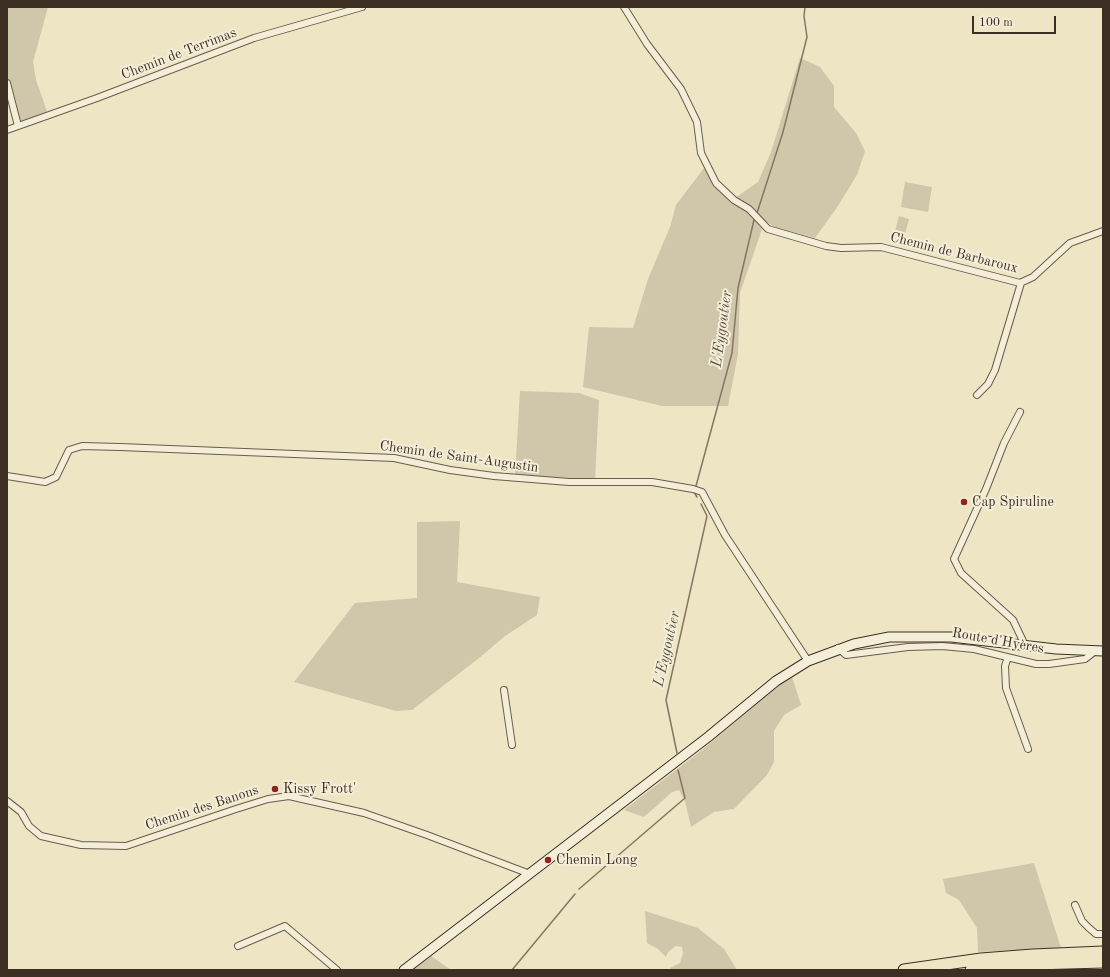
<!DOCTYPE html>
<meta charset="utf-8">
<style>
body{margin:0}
#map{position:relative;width:1110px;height:977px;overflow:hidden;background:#eee5c5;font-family:"Old Standard TT",serif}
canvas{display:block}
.frame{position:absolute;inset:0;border:8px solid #3d2e23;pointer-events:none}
.scale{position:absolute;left:972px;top:16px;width:84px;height:18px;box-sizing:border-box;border:2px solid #3d2e23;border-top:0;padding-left:5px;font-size:12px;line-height:14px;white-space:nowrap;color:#3d2e23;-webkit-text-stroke:3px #f4eed9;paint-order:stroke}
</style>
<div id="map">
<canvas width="1110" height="977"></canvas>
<div class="frame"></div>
<div class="scale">100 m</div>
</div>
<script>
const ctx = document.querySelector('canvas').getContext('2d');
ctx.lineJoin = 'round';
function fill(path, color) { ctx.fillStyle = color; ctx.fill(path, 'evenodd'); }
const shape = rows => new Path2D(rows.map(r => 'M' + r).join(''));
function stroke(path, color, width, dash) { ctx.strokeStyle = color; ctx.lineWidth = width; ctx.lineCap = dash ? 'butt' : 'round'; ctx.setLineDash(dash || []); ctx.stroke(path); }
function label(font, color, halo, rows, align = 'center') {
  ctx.font = font + ' "Old Standard TT",serif'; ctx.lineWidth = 4; ctx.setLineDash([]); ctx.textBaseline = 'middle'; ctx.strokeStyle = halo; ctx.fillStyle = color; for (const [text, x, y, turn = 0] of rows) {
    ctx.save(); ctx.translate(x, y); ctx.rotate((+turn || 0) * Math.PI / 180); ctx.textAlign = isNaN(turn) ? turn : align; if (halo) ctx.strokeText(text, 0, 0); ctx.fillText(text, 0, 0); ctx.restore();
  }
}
fill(shape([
 [7,7,48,7,33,62,36,80,48,114,19,124,7,74],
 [800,58,820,67,834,86,834,107,856,133,865,151,857,175,836,209,815,238,777,228,765,221,751,208,735,198,758,182,771,152],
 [704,168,727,197,750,213,762,229,740,293,738,354,728,406,662,406,583,387,589,327,633,328,648,279,670,227,676,205],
 [905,182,932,187,928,212,901,207],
 [899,216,909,219,904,238,894,235],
 [520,391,579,393,599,400,595,480,515,476],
 [460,521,457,582,540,597,537,615,505,636,479,658,412,710,396,711,294,682,355,603,417,598,417,522],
 [792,677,801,705,784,715,774,731,774,762,767,775,734,809,714,812,691,827,685,801,679,790,672,792,644,817,624,810,702,750,783,682],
 [1034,863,1061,948,978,952,977,928,959,900,946,893,943,879],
 [645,911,698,928,724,949,737,970,671,970,670,968,680,963,683,953,682,947,676,946,668,952,666,957,658,949,647,943],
 [431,956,451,970,413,970]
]), '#d0c6a9');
stroke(shape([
 [757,213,783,132,807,37,804,16,805,7],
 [696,486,732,353,738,288,754,220],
 [694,492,697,497],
 [677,753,666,700,707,516,701,504],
 [579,889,685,798,678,770],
 [512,970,575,894]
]), '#837763', 1.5);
const street = shape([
 [624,7,647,44,681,89,697,122,701,153,716,183,734,200,749,209,768,229,826,246,841,248,881,247,1020,283,1033,277,1070,243,1103,231],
 [7,83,18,126],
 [7,130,97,98,254,38,362,7],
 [977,395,988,384,995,370,1021,283],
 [1020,412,1004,443,986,489,954,559,961,573,1013,620,1023,641,1023,645],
 [7,476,45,482,56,477,69,450,82,446,120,447,394,458,450,470,494,476,569,482,652,482,693,489,702,492,725,535,808,661],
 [838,648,846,655,908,647,942,646,974,649,1036,664,1049,664,1085,659,1094,652],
 [1008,657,1005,666,1006,688,1028,749],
 [504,690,512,745],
 [7,801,21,812,29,826,41,836,81,845,126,846,236,809,268,799,289,796,364,813,427,835,530,874],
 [1075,905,1082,921,1089,928,1096,934,1103,934],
 [238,946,285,926,337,970]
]);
const secondary = shape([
 [404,970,708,737,776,681,808,661,854,644,889,637,951,637,1056,649,1103,651]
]);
const highway = shape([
 [904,970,981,959,1033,955,1103,952],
 [971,970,1033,964,1103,962]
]);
stroke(street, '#695c4c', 8);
stroke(secondary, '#3d2e23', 11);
stroke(highway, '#3d2e23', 13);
stroke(street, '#f4eed9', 6);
stroke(secondary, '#f4eed9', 9);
stroke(highway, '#eee5c5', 11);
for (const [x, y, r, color] of [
 [964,502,4,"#8f2418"],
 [275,789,4,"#8f2418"],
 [548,860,4,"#8f2418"]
]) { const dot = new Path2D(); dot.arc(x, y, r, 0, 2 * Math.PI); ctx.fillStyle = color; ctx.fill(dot); stroke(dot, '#f4eed9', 1.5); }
label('14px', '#3d2e23', '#f4eed9', [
 ["Chemin de Terrimas",179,54,-21],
 ["Chemin de Barbaroux",954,253,14],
 ["Chemin de Saint-Augustin",459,457,8],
 ["Route d'Hyères",998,641,10],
 ["Chemin des Banons",202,808,-18]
]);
label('14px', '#3d2e23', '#f4eed9', [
 ["Cap Spiruline",972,502],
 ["Kissy Frott'",283,789],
 ["Chemin Long",556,860]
], 'left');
label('italic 15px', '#5a4c3e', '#f4eed9', [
 ["L'Eygoutier",722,329,-82],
 ["L'Eygoutier",667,649,-77]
]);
</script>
